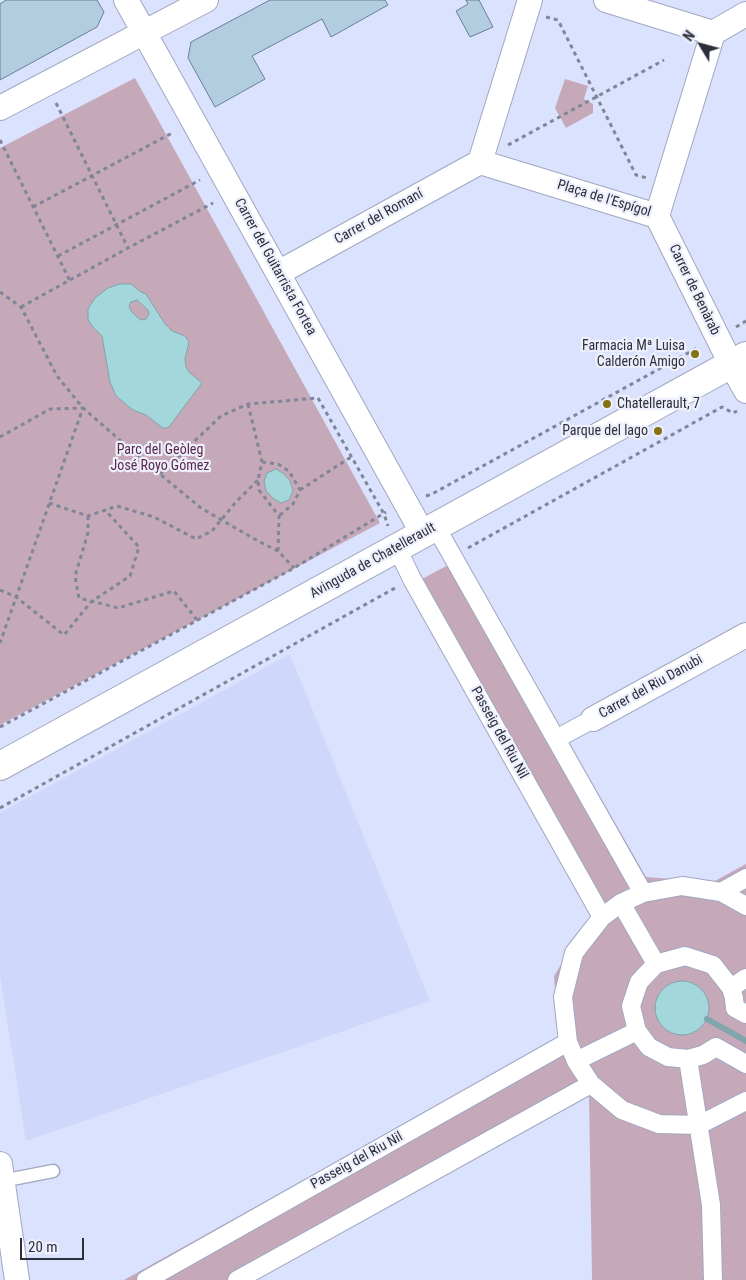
<!DOCTYPE html>
<meta charset="utf-8">
<style>
body{margin:0}
#map{position:relative;width:746px;height:1280px;overflow:hidden;background:#dbe2fe;font-family:"Roboto Condensed",sans-serif}
canvas{display:block}
.north{position:absolute;left:676px;top:20px;width:50px;height:50px;-webkit-text-stroke:4px #edf0fc;paint-order:stroke;rotate:307deg;font-size:14px;font-weight:700;line-height:20px;text-align:center;color:#2d2f3a}
.north::after{content:'';display:block;margin:auto;width:18px;height:22px;background:#2d2f3a;clip-path:polygon(50% 0,100% 100%,50% 72%,0 100%)}
.scale{position:absolute;left:20px;top:1238px;width:64px;height:22px;box-sizing:border-box;border:2px solid #2d2f3a;border-top:0;padding-left:6px;font-size:15px;line-height:18px;white-space:nowrap;color:#2d2f3a;-webkit-text-stroke:4px #edf0fc;paint-order:stroke}
</style>
<div id="map">
<canvas width="746" height="1280"></canvas>
<div class="north">N</div>
<div class="scale">20 m</div>
</div>
<script>
const ctx = document.querySelector('canvas').getContext('2d');
ctx.lineJoin = 'round';
function fill(path, color) { ctx.fillStyle = color; ctx.fill(path, 'evenodd'); }
const shape = rows => new Path2D(rows.map(r => 'M' + r).join(''));
function stroke(path, color, width, dash) { ctx.strokeStyle = color; ctx.lineWidth = width; ctx.lineCap = dash ? 'butt' : 'round'; ctx.setLineDash(dash || []); ctx.stroke(path); }
function label(font, color, halo, rows, align = 'center') {
  ctx.font = font + ' "Roboto Condensed",sans-serif'; ctx.lineWidth = 4.5; ctx.setLineDash([]); ctx.textBaseline = 'middle'; ctx.strokeStyle = halo; ctx.fillStyle = color; for (const [text, x, y, turn = 0] of rows) {
    ctx.save(); ctx.translate(x, y); ctx.rotate((+turn || 0) * Math.PI / 180); ctx.textAlign = isNaN(turn) ? turn : align; if (halo) ctx.strokeText(text, 0, 0); ctx.fillText(text, 0, 0); ctx.restore();
  }
}
fill(shape([
 [290,654,430,1001,26,1141,0,976,0,813]
]), '#cfd8fb');
fill(shape([
 [135,78,380,523,0,725,0,148],
 [565,79,588,86,584,99,593,104,593,113,566,128,555,108],
 [463,557,646,877,713,882,746,864,746,1280,592,1280,589,1095,249,1280,124,1280,559,1038,554,976,591,916,409,586]
]), '#c5a9b9');
const water = shape([
 [120,284,131,284,141,292,146,294,165,324,172,331,185,336,189,342,185,359,186,367,190,373,202,383,168,428,163,428,146,415,133,410,116,396,110,382,102,336,92,326,88,319,88,309,95,298,108,288,120,284],
 [137,300,148,310,149,314,146,319,141,320,137,317,131,311,129,306,131,302,137,300],
 [276,469,284,474,290,481,293,491,289,500,281,503,274,499,266,491,264,481,267,473,276,469],
 '655 1008a27 27 0 1 1 54 0a27 27 0 1 1-54 0Z'
]);
fill(water, '#a3d7dc');
stroke(water, '#80a5ab', 1);
stroke(shape([
 [707,1019,746,1041]
]), '#80a5ab', 6);
const building = shape([
 [6,0,97,0,104,12,97,27,0,80,0,4,6,0],
 [270,0,385,0,388,5,331,37,322,19,252,56,265,79,215,107,188,58,191,42,270,0],
 [466,0,479,0,493,27,470,37,456,11,468,4,466,0]
]);
fill(building, '#b2cde0');
stroke(building, '#678091', 1);
const service = shape([
 [2,1181,53,1171]
]);
const pedestrian = shape([
 [436,527,643,893],
 [397,548,412,579,602,917],
 [556,739,593,719],
 [721,892,746,878],
 [621,903,656,964],
 [746,906,721,892,682,886,643,893,621,903,602,917,574,953,563,997,568,1042,576,1061,591,1084,622,1110,659,1124,699,1125,746,1101],
 [731,988,746,978],
 [746,1014,735,1008,734,998,731,988,713,965,685,956,656,964,639,982,631,1006,637,1031,649,1047,668,1057,688,1059,703,1055,716,1047,746,1064],
 [688,1059,711,1205,713,1280],
 [576,1061,637,1031],
 [146,1280,568,1042],
 [237,1280,591,1084]
]);
const minor = shape([
 [126,0,423,534],
 [530,0,480,162,657,216],
 [606,0,713,33,657,216],
 [713,33,746,14],
 [0,108,206,0],
 [657,216,731,364,746,391],
 [278,273,480,162],
 [593,719,746,635],
 [0,1164,17,1280]
]);
const tertiary = shape([
 [0,766,746,356]
]);
stroke(service, '#a1a7c2', 15);
stroke(pedestrian, '#a1a7c2', 20);
stroke(minor, '#a1a7c2', 26);
stroke(tertiary, '#a1a7c2', 30);
stroke(shape([
 [546,17,558,20,636,175,647,178],
 [56,103,128,248],
 [0,140,70,281],
 [508,145,664,60],
 [33,207,174,132],
 [58,256,200,180],
 [0,292,21,307,57,376,83,408,144,461,201,508,258,541,278,551,294,568],
 [21,307,128,248,213,203],
 [736,327,746,321],
 [248,404,262,462,258,480,259,490,279,516,278,551],
 [0,437,50,409,83,408,0,643],
 [262,462,278,464,289,471,300,490,293,504,279,516],
 [160,474,221,416,248,404,318,398,384,514,388,526],
 [300,490,351,457],
 [426,496,432,494,699,347],
 [49,503,88,516,117,506,154,517,196,539,212,531,236,502,258,480],
 [88,516,88,533,75,576,79,598,118,608,174,591,197,620],
 [468,548,722,407,733,413,737,411],
 [0,590,16,597,64,635,91,602,130,576,139,547,105,510],
 [0,727,294,568,386,512],
 [0,808,395,588]
]), '#808598', 3, [4, 4]);
stroke(service, '#fff', 12);
stroke(pedestrian, '#fff', 18);
stroke(minor, '#fff', 24);
stroke(tertiary, '#fff', 28);
for (const [x, y, r, color] of [
 [695,354,5,"#837315"],
 [607,404,5,"#837315"],
 [658,431,5,"#837315"]
]) { const dot = new Path2D(); dot.arc(x, y, r, 0, 2 * Math.PI); ctx.fillStyle = color; ctx.fill(dot); stroke(dot, '#edf0fc', 2); }
label('14px', '#2d2f3a', '#edf0fc', [
 ["Plaça de l'Espígol",604,199,17],
 ["Carrer del Romaní",379,217,-29],
 ["Carrer del Guitarrista Fortea",275,267,61],
 ["Carrer de Benàrab",694,290,64],
 ["Avinguda de Chatellerault",373,561,-29],
 ["Carrer del Riu Danubi",651,687,-29],
 ["Passeig del Riu Nil",499,733,61],
 ["Passeig del Riu Nil",357,1161,-29]
]);
label('14px', '#2d2f3a', '#edf0fc', [
 ["Farmacia Mª Luisa",685,346],
 ["Calderón Amigo",685,362],
 ["Chatellerault, 7",617,404,"left"],
 ["Parque del lago",648,431]
], 'right');
label('14px', '#5a2847', '#edf0fc', [
 ["Parc del Geòleg",160,450],
 ["José Royo Gómez",160,466]
]);
</script>
